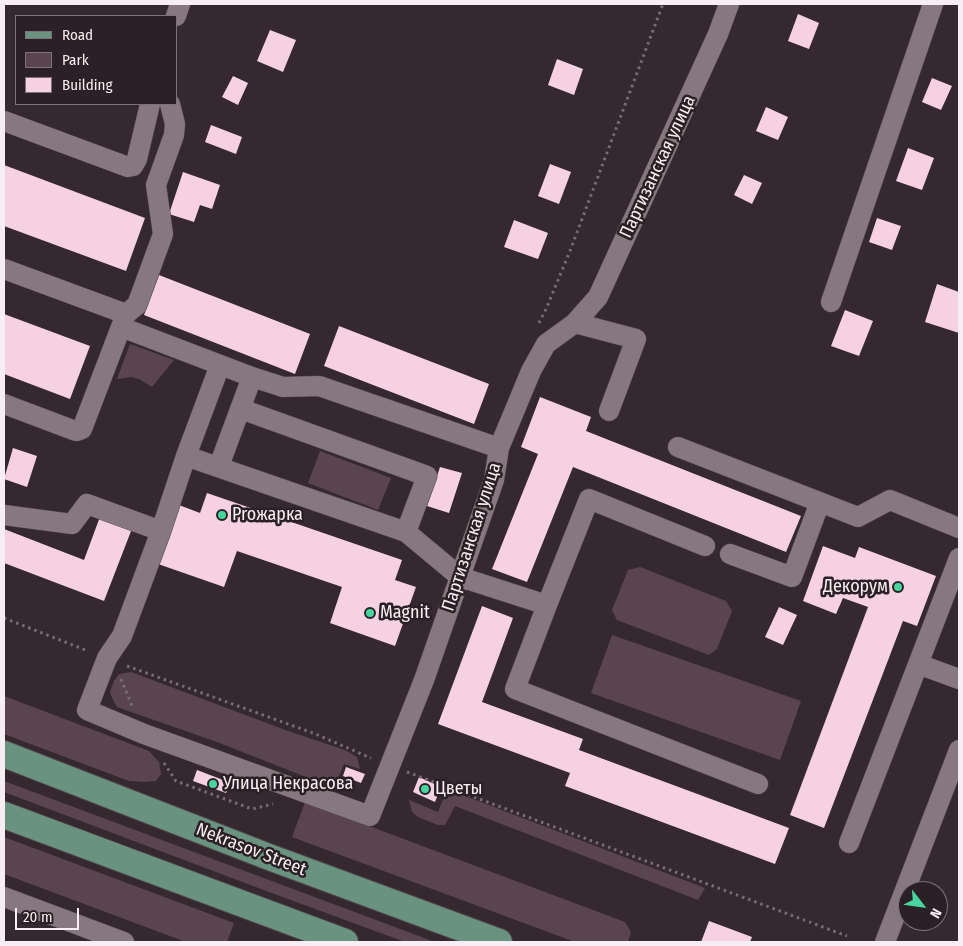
<!DOCTYPE html>
<meta charset="utf-8">
<style>
body{margin:0}
#map{position:relative;width:963px;height:946px;overflow:hidden;background:#35292f;font-family:"Fira Sans Condensed",sans-serif}
canvas{display:block}
.frame{position:absolute;inset:0;border:5px solid #f6eef2;pointer-events:none}
.legend{position:absolute;left:15px;top:15px;width:162px;height:90px;box-sizing:border-box;background:#2b2025;border:1px solid #7c7277;margin:0;padding:6px 9px;list-style:none;font-size:15px;color:#f6eef2}
.legend li{display:flex;align-items:center;gap:10px;height:25px}
.legend b{width:25px;border:1px solid #7c7277}
.north{position:absolute;left:898px;top:881px;width:50px;height:50px;box-sizing:border-box;background:#2b2025;border:1px solid #7c7277;border-radius:50%;rotate:120deg;font-size:14px;font-weight:700;line-height:20px;text-align:center;color:#f6eef2}
.north::after{content:'';display:block;margin:auto;width:18px;height:22px;background:#47d49e;clip-path:polygon(50% 0,100% 100%,50% 72%,0 100%)}
.scale{position:absolute;left:15px;top:908px;width:64px;height:22px;box-sizing:border-box;border:2px solid #f6eef2;border-top:0;padding-left:6px;font-size:15px;line-height:18px;white-space:nowrap;color:#f6eef2;-webkit-text-stroke:4px #2b2025;paint-order:stroke}
</style>
<div id="map">
<canvas width="963" height="946"></canvas>
<div class="frame"></div>
<ul class="legend">
<li><b style="height:6px;background:#699380"></b>Road</li>
<li><b style="height:14px;background:#5a454f"></b>Park</li>
<li><b style="height:14px;background:#f5d1e2"></b>Building</li>
</ul>
<div class="north">N</div>
<div class="scale">20 m</div>
</div>
<script>
const ctx = document.querySelector('canvas').getContext('2d');
ctx.lineJoin = 'round';
function fill(path, color) { ctx.fillStyle = color; ctx.fill(path, 'evenodd'); }
const shape = rows => new Path2D(rows.map(r => 'M' + r).join(''));
function stroke(path, color, width, dash) { ctx.strokeStyle = color; ctx.lineWidth = width; ctx.lineCap = dash ? 'butt' : 'round'; ctx.setLineDash(dash || []); ctx.stroke(path); }
function label(font, color, halo, rows, align = 'center') {
  ctx.font = font + ' "Fira Sans Condensed",sans-serif'; ctx.lineWidth = 5; ctx.setLineDash([]); ctx.textBaseline = 'middle'; ctx.strokeStyle = halo; ctx.fillStyle = color; for (const [text, x, y, turn = 0] of rows) {
    ctx.save(); ctx.translate(x, y); ctx.rotate((+turn || 0) * Math.PI / 180); ctx.textAlign = isNaN(turn) ? turn : align; if (halo) ctx.strokeText(text, 0, 0); ctx.fillText(text, 0, 0); ctx.restore();
  }
}
fill(shape([
 [130,344,174,360,152,387,139,379,131,377,117,379],
 [320,451,391,478,378,510,308,483],
 [640,567,726,601,732,611,717,649,709,655,617,620,612,610,628,570],
 [612,635,801,701,780,760,591,693],
 [131,672,288,731,345,750,357,757,360,769,344,764,334,788,217,742,117,707,112,698,110,692,114,681,119,674],
 [4,696,149,751,159,762,161,774,156,781,144,782,129,781,4,734],
 [4,781,435,942,405,942,269,892,4,792],
 [447,789,705,888,698,900,455,806,445,825,438,825,418,817,412,812,409,800,438,812],
 [305,802,625,922,631,932,628,942,575,942,292,837],
 [4,837,234,923,227,942,186,942,4,874]
]), '#5a454f');
fill(shape([
 [798,14,819,23,809,49,788,41],
 [270,30,296,40,283,72,257,61],
 [557,59,583,69,574,95,548,85],
 [233,76,248,83,238,105,222,97],
 [932,78,952,86,941,110,922,102],
 [766,107,788,117,778,140,756,131],
 [211,125,242,137,236,154,205,142],
 [908,148,934,158,922,190,896,181],
 [550,164,571,172,559,204,538,196],
 [4,165,145,218,126,271,4,226],
 [183,172,220,185,212,209,200,205,194,222,169,214],
 [744,175,762,183,752,204,734,195],
 [877,218,901,226,892,250,869,242],
 [514,220,548,233,538,259,504,247],
 [159,275,310,334,295,374,144,315],
 [937,284,959,292,959,333,925,322],
 [845,310,873,321,859,356,831,346],
 [4,314,90,346,70,399,4,374],
 [339,326,489,384,474,424,324,366],
 [540,397,591,417,586,431,801,516,786,552,573,467,527,582,492,569,538,454,521,447],
 [13,448,37,456,27,487,4,479],
 [440,467,462,473,449,513,427,506],
 [207,493,402,560,395,580,416,587,395,646,330,623,342,587,237,551,224,587,158,564,179,505,200,513],
 [101,514,133,526,104,601,4,563,4,529,84,560],
 [823,546,855,558,859,547,936,576,917,626,903,621,824,828,790,815,868,607,843,598,836,614,803,601],
 [482,606,513,618,482,702,583,739,579,750,789,828,775,864,565,786,570,773,438,724],
 [779,607,797,615,783,645,765,637],
 [346,767,365,774,361,783,343,776],
 [197,770,231,783,226,793,193,781],
 [419,777,441,787,435,802,413,792],
 [709,921,752,937,750,942,701,942]
]), '#f5d1e2');
const minor = shape([
 [176,16,180,4],
 [4,121,128,167,133,166,137,159,150,104],
 [4,269,126,314],
 [831,302,933,4],
 [575,323,598,297,718,34,729,4],
 [121,327,252,377,283,387,319,386,499,448],
 [4,404,73,430,77,431,82,429,121,327,126,314,137,305,163,234,156,185,174,135,175,124,170,104],
 [241,409,427,476,406,532],
 [609,411,636,339,575,323,546,344,531,371,499,448,494,480,460,577,424,680,370,816,144,734,87,710,107,658,122,636,161,531,186,456,406,532,460,577,547,605,589,499,705,546],
 [678,447,858,517,890,500,959,528],
 [186,456,220,365],
 [219,466,252,377],
 [4,515,72,524,87,504,161,531],
 [730,554,792,577,820,502],
 [547,605,515,689,758,784],
 [918,664,959,679],
 [849,843,959,558],
 [4,897,124,942],
 [885,942,959,750]
]);
const major = shape([
 [4,754,269,857,499,942],
 [4,815,345,942]
]);
stroke(minor, '#50474c', 21);
stroke(major, '#50474c', 28);
stroke(shape([
 [539,323,547,307,570,251,663,4],
 [4,618,88,651],
 [127,666,313,733,371,758],
 [121,679,133,708],
 [164,763,176,781,252,809,273,804],
 [407,772,847,936]
]), '#786d73', 3, [2.5, 4]);
stroke(minor, '#86787e', 20);
stroke(major, '#699380', 26);
for (const [x, y, r, color] of [
 [222,515,5,"#47d49e"],
 [898,587,5,"#47d49e"],
 [370,613,5,"#47d49e"],
 [213,784,5,"#47d49e"],
 [425,789,5,"#47d49e"]
]) { const dot = new Path2D(); dot.arc(x, y, r, 0, 2 * Math.PI); ctx.fillStyle = color; ctx.fill(dot); stroke(dot, '#2b2025', 2); }
label('18px', '#f6eef2', '#2b2025', [
 ["Партизанская улица",658,167,-65],
 ["Партизанская улица",472,537,-72],
 ["Nekrasov Street",251,850,21]
]);
label('18px', '#f6eef2', '#2b2025', [
 ["Proжарка",232,515],
 ["Декорум",888,587,"right"],
 ["Magnit",380,613],
 ["Улица Некрасова",223,784],
 ["Цветы",435,789]
], 'left');
</script>
